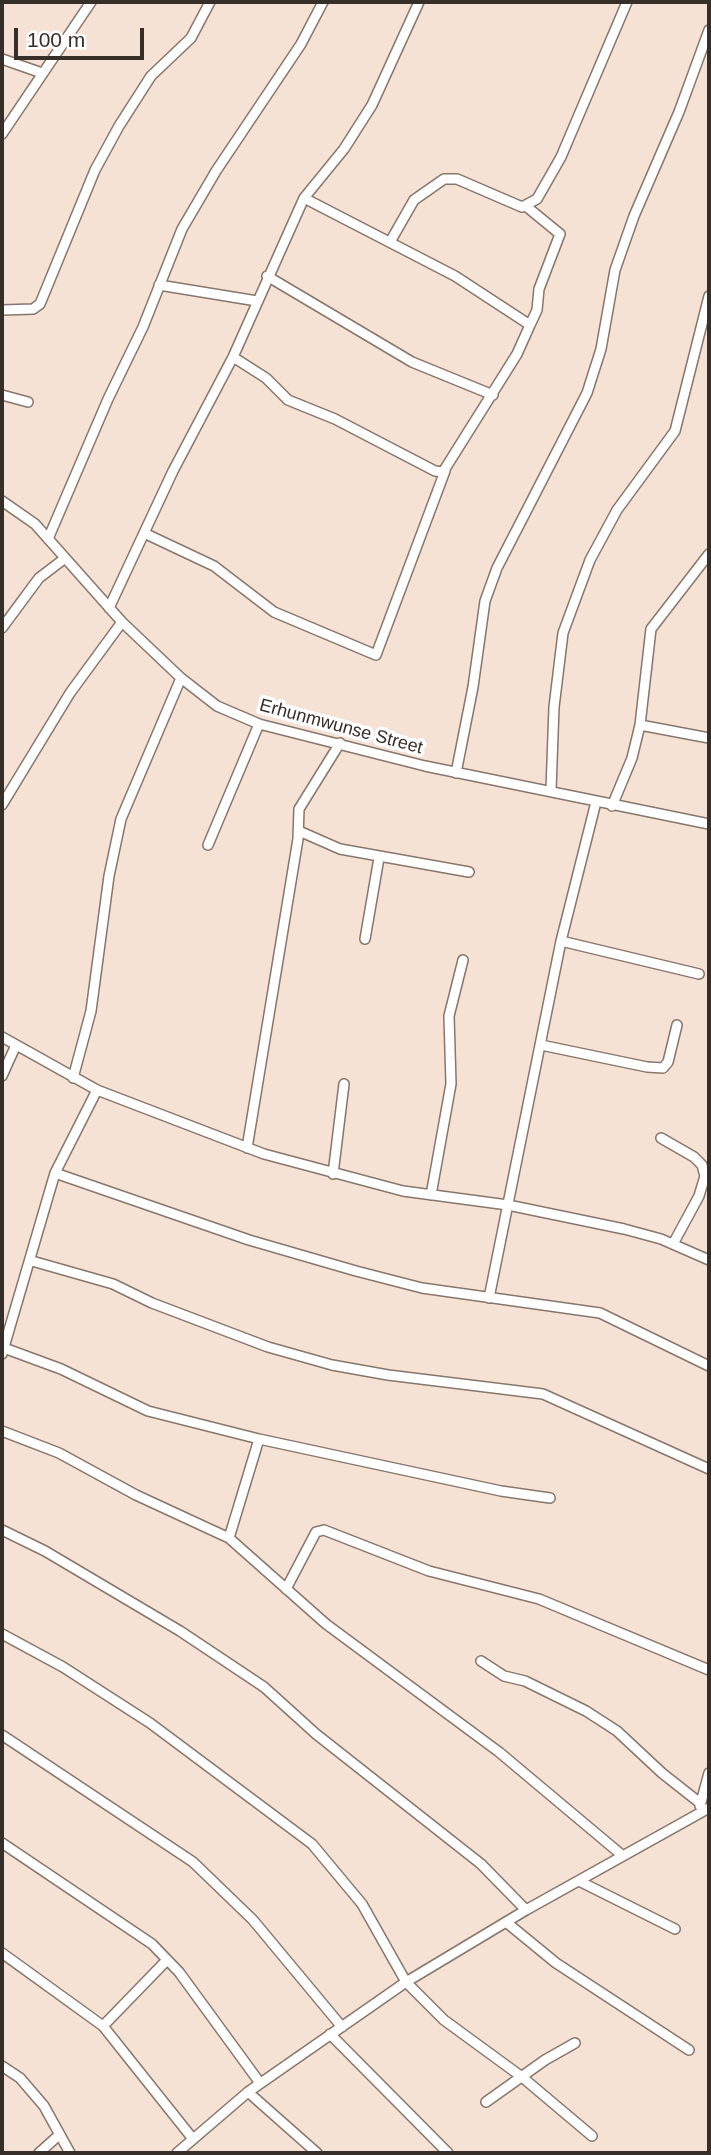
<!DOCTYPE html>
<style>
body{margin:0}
#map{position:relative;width:711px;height:2155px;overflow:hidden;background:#f6e2d5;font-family:Helvetica,sans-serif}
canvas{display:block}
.frame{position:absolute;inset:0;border:4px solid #352e29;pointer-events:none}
.scale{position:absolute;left:14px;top:28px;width:130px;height:32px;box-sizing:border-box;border:4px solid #352e29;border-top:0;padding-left:9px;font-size:21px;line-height:24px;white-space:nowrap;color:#352e29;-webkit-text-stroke:5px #fff;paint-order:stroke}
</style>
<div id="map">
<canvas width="711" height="2155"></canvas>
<div class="frame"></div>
<div class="scale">100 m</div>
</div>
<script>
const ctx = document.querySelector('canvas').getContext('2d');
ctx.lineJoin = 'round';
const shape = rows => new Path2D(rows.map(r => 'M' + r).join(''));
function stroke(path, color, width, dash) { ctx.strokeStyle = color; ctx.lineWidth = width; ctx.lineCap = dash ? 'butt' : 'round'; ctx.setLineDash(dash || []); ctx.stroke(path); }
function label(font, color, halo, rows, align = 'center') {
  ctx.font = font + ' Helvetica,sans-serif'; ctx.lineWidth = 7; ctx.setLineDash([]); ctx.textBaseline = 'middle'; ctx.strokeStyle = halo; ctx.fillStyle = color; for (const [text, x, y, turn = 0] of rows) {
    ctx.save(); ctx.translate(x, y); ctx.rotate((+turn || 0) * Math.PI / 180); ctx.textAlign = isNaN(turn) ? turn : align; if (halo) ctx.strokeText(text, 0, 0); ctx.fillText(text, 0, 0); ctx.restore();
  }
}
const minor = shape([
 [2,59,42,73],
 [2,134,91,2],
 [304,198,455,276,530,325,537,310,539,289,560,234,527,207],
 [390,242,414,200,444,179,457,179,522,207,537,199,561,157,627,2],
 [267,276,412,362,493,395],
 [159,285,257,301],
 [2,310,33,309,40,304,95,170,119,126,151,76,191,38,210,2],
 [233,357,266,378,288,400,335,419,435,471,443,472,517,354,530,325],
 [2,395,28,402],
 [2,501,35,524,122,622,181,678,217,706,259,724,425,766,709,824],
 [144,533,214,566,274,612,376,655,445,471],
 [48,539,108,399,143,327,182,229,216,171,301,44,323,2],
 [109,608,173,471,233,357,304,198,344,149,372,105,419,2],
 [2,628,39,578,64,559],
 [640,725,709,738],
 [456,773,473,687,485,601,497,568,587,393,601,349,615,270,634,216,679,112,709,30],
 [551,790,554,707,563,633,590,560,617,510,675,431,709,296],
 [2,805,70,693,122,622],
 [612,806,632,758,640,725,651,629,709,554],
 [299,831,340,849,469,872],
 [208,845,259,724],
 [365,939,379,858],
 [561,941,699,974],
 [2,1037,97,1090,264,1154,403,1191,508,1205,624,1229,661,1239,709,1260],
 [541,1045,647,1067,663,1068,668,1062,677,1025],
 [2,1076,16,1045],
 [73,1078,91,1011,109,876,121,819,181,678],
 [661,1138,694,1157,702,1165,705,1176,699,1196,673,1244],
 [247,1148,298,839,299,809,340,743],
 [55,1173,249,1240,356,1271,422,1288,600,1313,709,1366],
 [333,1174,344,1084],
 [431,1195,451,1084,449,1016,463,960],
 [32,1261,113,1284,152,1303,268,1347,332,1365,388,1375,543,1394,709,1469],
 [489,1298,561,941,596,802],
 [4,1348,61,1369,148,1411,259,1439,501,1491,550,1498],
 [2,1354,55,1173,97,1090],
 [2,1431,59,1453,136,1495,229,1538,326,1624,499,1752,623,1856],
 [2,1530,45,1551,180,1631,264,1687,316,1734,481,1864,526,1910],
 [229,1538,259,1439],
 [286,1589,316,1532,324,1530,429,1571,539,1599,709,1670],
 [2,1634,63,1667,150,1723,312,1844,362,1904,406,1982,444,2020,522,2077,592,2136],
 [481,1661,504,1676,525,1681,586,1711,617,1731,662,1773,700,1803],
 [2,1735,193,1862,253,1920,342,2027],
 [700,1806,709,1773],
 [2,1843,152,1944,179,1972,260,2083],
 [579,1881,675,1929],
 [506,1922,556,1963,689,2050],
 [2,1953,103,2026,193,2139],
 [103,2026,167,1960],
 [330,2034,448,2153],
 [2,2066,20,2078,44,2106,70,2153],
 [248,2092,317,2153],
 [486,2102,545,2060,575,2043],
 [39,2153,59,2135],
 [177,2153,248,2092,406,1982,526,1910,709,1808]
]);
stroke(minor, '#87766b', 12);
stroke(minor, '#fff', 9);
label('18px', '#352e29', '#fff', [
 ["Erhunmwunse Street",341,727,15]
]);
</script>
